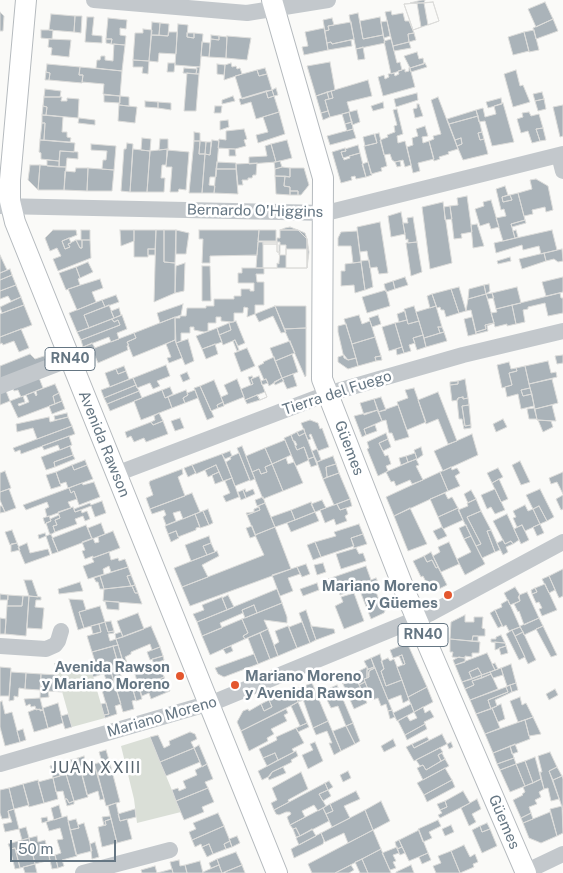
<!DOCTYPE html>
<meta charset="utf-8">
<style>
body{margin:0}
#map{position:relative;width:563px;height:873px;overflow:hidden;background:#fafaf8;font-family:"Public Sans",sans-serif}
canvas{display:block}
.scale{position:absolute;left:10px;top:840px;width:106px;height:22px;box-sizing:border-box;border:2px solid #657683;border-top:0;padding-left:6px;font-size:15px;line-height:18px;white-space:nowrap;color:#657683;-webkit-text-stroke:4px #fff;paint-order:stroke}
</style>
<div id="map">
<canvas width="563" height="873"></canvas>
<div class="scale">50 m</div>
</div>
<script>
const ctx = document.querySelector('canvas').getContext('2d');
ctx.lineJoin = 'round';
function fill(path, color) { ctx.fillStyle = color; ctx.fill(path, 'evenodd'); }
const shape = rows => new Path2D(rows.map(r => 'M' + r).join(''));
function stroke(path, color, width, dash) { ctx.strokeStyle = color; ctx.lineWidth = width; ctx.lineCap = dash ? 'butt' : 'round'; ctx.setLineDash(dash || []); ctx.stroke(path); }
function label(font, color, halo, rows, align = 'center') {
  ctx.font = font + ' "Public Sans",sans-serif'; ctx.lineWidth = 5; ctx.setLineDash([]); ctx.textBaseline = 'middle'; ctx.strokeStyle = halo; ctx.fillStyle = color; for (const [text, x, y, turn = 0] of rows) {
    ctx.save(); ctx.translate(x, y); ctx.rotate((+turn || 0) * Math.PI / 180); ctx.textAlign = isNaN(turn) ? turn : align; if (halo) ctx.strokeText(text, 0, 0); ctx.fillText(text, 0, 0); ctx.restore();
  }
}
fill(shape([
 [54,663,90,666,105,718,72,727],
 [150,737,181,812,137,823,134,799,121,746]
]), '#dadfd7');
const building = shape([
 [422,0,425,0,424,3,410,3,422,0],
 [433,2,439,21,428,25,424,3,433,2],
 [433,2,439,21,413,30,404,4,433,2],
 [545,2,553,19,536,27,528,9,545,2],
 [417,3,421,27,413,30,404,4,417,3],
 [391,11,392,15,403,13,405,21,409,21,414,33,408,34,409,42,393,46,385,12,391,11],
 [0,12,4,16,3,31,0,31,0,12],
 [358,13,363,39,383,35,385,43,356,49,349,15,358,13],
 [51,14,75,16,74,32,49,30,51,14],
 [75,16,82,16,81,33,74,32,75,16],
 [87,17,94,17,92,35,102,36,102,43,85,42,87,17],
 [380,17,383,35,363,39,360,21,380,17],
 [108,18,127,20,126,29,120,28,120,35,126,36,125,45,111,44,112,39,106,39,108,18],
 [332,18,334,25,328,26,329,30,325,31,323,20,332,18],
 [553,19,558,31,536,39,533,28,553,19],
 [387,21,390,36,384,38,381,22,387,21],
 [152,22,160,23,159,35,151,35,152,22],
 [351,22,354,39,332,44,331,42,327,43,325,31,329,30,328,26,351,22],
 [160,23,169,24,168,36,159,35,160,23],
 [178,24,188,25,187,37,194,38,194,33,203,34,200,67,175,65,178,24],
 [324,28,328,50,304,55,302,47,308,46,305,32,324,28],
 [143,29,152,30,149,61,133,60,135,33,143,33,143,29],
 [41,30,53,30,52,39,41,38,41,30],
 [534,30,539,50,529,52,524,32,534,30],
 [169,32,177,32,176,54,159,53,158,62,149,61,151,35,168,36,169,32],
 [524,32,529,51,513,55,508,37,524,32],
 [187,33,194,33,194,38,187,37,187,33],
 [414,33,416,40,409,42,408,34,414,33],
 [211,35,219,36,219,40,211,39,211,35],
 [219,36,227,37,226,58,209,57,211,39,219,40,219,36],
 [227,36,251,38,247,60,226,58,227,36],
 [49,39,71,40,69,57,51,55,52,48,48,47,49,39],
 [106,39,112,39,111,44,106,43,106,39],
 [391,39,397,63,400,62,402,70,391,74,384,41,391,39],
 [351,40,352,46,328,50,327,43,331,42,332,44,351,40],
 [202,42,210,43,209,57,201,56,202,42],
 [409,42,411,48,394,51,393,46,409,42],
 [114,44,125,45,122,71,96,68,97,60,100,60,101,56,105,56,105,60,113,61,114,44],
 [363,47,365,59,358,60,356,49,363,47],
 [417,52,419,59,423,58,424,64,410,68,404,56,417,52],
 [133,60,149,61,148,74,142,73,143,67,133,67,133,60],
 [330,62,335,90,316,96,307,66,330,62],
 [168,63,175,63,174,72,167,72,168,63],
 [231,63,232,67,236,66,237,69,240,68,242,74,224,80,225,65,231,63],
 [425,63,427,67,411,72,410,68,425,63],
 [47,64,80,67,79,75,83,75,82,83,49,80,50,73,46,72,47,64],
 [217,64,225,65,224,75,217,74,217,64],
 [80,67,122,71,120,96,103,94,104,84,82,82,83,75,79,75,80,67],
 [197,67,200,67,199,74,196,74,197,67],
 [184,68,197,69,196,74,183,73,184,68],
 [265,68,267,74,259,76,257,70,265,68],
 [409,68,410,68,415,87,383,96,378,77,384,75,385,79,389,77,388,74,394,73,395,76,399,74,398,71,405,69,405,72,409,71,409,68],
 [257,70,259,76,267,74,272,90,242,99,235,76,257,70],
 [516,70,520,86,523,85,530,102,513,107,504,74,516,70],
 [46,72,50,73,49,80,45,80,46,72],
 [187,73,199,74,196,111,184,111,187,73],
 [368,80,372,96,347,102,350,112,330,117,325,100,333,98,331,91,368,80],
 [276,88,278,95,274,96,272,90,276,88],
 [45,89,61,91,60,97,44,97,45,89],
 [272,90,274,96,268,98,266,91,272,90],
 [266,91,268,98,274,96,279,112,256,119,251,102,241,105,239,99,266,91],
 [331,91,333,98,329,99,327,92,331,91],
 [327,92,329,99,325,100,328,111,321,113,316,96,327,92],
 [542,92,544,99,535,101,533,94,542,92],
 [417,93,418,100,396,107,394,99,417,93],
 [104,95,120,96,120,103,104,102,104,95],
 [120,96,129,97,129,106,119,105,120,96],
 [233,96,235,101,222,104,222,100,233,96],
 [44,97,62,97,61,101,67,101,67,98,79,99,78,118,46,115,47,107,43,106,44,97],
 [438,97,458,149,448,152,449,154,439,157,440,159,434,161,429,141,434,139,433,136,441,134,431,100,438,97],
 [501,98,502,104,488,108,486,102,501,98],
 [544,99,546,109,538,111,535,101,544,99],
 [145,101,158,102,158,108,145,107,145,101],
 [158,102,171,103,171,110,158,108,158,102],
 [383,102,384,108,373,111,371,106,383,102],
 [503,103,514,142,492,146,485,121,479,122,476,110,483,108,485,117,496,114,494,106,503,103],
 [417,104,419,104,423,116,415,118,413,109,417,108,417,104],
 [119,105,137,107,135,123,118,121,119,105],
 [563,105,563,136,560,137,553,107,563,105],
 [43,106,47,107,46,115,42,115,43,106],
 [215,106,222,106,221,113,214,113,215,106],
 [397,109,403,134,397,136,398,143,405,141,411,165,405,167,403,160,395,162,392,160,390,154,384,155,380,140,388,137,387,135,395,132,394,126,397,125,393,110,397,109],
 [357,110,360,122,352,125,349,112,357,110],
 [476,110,478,116,449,124,447,119,476,110],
 [328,111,330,117,323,120,321,113,328,111],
 [279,112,285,134,258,143,256,135,268,132,263,117,279,112],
 [349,112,352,122,345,124,342,114,349,112],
 [529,112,531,116,539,114,543,128,536,129,540,141,532,143,528,131,521,133,517,119,523,117,522,113,529,112],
 [42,115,63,117,62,132,67,132,67,137,71,138,70,142,44,140,45,123,42,123,42,115],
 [478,116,482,132,478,133,480,140,484,139,488,154,463,160,457,146,462,144,461,138,455,140,449,124,478,116],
 [79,118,95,120,95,125,78,123,79,118],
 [228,120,229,127,220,130,220,121,228,120],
 [352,122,353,129,347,131,345,124,352,122],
 [42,123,45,123,44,140,40,140,42,123],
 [425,126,428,136,422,137,423,143,429,141,434,159,418,163,420,171,413,173,407,147,413,145,412,138,418,136,416,129,425,126],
 [543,128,546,140,540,141,536,129,543,128],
 [244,129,247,139,244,140,246,146,235,149,218,148,219,139,226,140,226,131,244,129],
 [353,129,356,138,330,145,327,136,353,129],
 [194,132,200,133,200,141,194,141,194,132],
 [482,132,484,139,480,140,478,133,482,132],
 [379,133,387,166,381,168,382,171,371,174,364,146,377,143,375,134,379,133],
 [374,134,377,143,365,146,363,137,374,134],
 [142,138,151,139,150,151,141,150,142,138],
 [461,138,462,144,457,146,455,140,461,138],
 [160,139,168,139,168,149,159,150,160,139],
 [40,140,75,143,74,152,60,151,59,161,41,159,41,153,39,152,40,140],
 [212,140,219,141,216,177,210,177,209,185,215,186,214,193,202,193,205,154,210,155,212,140],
 [287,140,292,158,276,162,271,144,287,140],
 [194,141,200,141,199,154,205,154,202,193,189,193,194,141],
 [200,141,206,142,205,154,199,154,200,141],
 [206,142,211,142,210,155,205,154,206,142],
 [127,143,133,144,130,192,121,191,124,149,126,149,127,143],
 [91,144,116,146,114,170,102,169,103,160,106,160,107,151,91,150,91,144],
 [271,144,276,162,249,164,249,157,267,156,265,146,271,144],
 [358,145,360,153,343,158,341,152,346,151,345,149,358,145],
 [345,148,346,151,341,152,344,160,350,158,349,156,360,153,366,177,356,179,355,176,351,177,352,180,341,183,332,152,345,148],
 [133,149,150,151,147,192,130,192,133,149],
 [168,149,166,165,162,165,161,178,165,178,164,192,147,192,150,151,168,149],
 [229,149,235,149,236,156,229,156,229,149],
 [167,150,189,152,186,190,179,189,178,192,170,192,172,167,166,167,167,150],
 [60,151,78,152,78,159,67,158,66,167,59,167,60,151],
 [47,160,59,161,59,167,47,166,47,160],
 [280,161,282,167,275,169,274,162,280,161],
 [400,161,401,166,397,167,395,162,400,161],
 [217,162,236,163,236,169,216,169,217,162],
 [368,162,372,175,366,177,362,164,368,162],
 [257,163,256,175,253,175,252,178,248,178,248,180,242,180,243,185,238,185,236,164,257,163],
 [30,165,40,165,38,190,28,180,30,165],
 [40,165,66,167,64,190,38,190,40,165],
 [282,167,290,168,290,177,275,176,275,169,282,167],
 [76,168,88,168,87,191,64,190,65,171,75,172,76,168],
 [88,168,114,170,112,191,87,191,88,168],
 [290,168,304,168,309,185,301,195,298,195,298,191,290,191,290,187,284,186,285,176,290,177,290,168],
 [216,169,236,169,238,194,214,193,216,169],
 [275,176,285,176,284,186,290,187,290,195,276,194,275,176],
 [536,179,548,186,553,210,546,212,545,207,532,210,533,214,524,216,518,193,532,189,530,180,536,179],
 [505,186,508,195,502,197,503,202,512,200,510,195,518,193,525,220,511,224,515,238,503,241,496,218,506,216,504,209,501,210,496,189,505,186],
 [290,191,298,191,298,195,290,195,290,191],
 [510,195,512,200,503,202,502,197,510,195],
 [467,196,472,232,461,234,462,238,454,239,450,206,458,205,457,198,467,196],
 [491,200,499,227,491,229,489,223,480,226,475,209,484,206,483,202,491,200],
 [443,202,452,263,430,269,422,207,443,202],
 [450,206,452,219,445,220,444,207,450,206],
 [401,212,405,234,391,237,388,216,401,212],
 [413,217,417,242,408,243,408,239,406,240,403,223,408,223,407,218,413,217],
 [525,220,526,223,512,227,511,224,525,220],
 [380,222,388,273,379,274,377,267,370,268,367,251,360,252,357,227,380,222],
 [477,224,484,246,473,248,471,225,477,224],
 [290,227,298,230,280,230,285,228,290,227],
 [53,230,76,230,77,235,62,241,65,249,70,247,68,244,76,240,80,248,82,248,82,240,90,240,91,258,58,271,53,259,61,256,57,248,50,251,45,238,53,230],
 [81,230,90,230,90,240,81,240,81,230],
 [120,230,134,230,134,241,121,246,120,230],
 [134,230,156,230,155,249,148,249,148,257,134,257,134,230],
 [156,230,164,230,164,262,175,263,175,293,154,302,156,230],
 [164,230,176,230,175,263,164,262,164,230],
 [176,230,189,233,186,254,176,254,176,230],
 [199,230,259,230,257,255,210,256,210,263,202,263,203,239,199,239,199,230],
 [259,230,276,230,276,241,258,241,259,230],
 [280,230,298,230,307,239,307,268,256,268,258,242,277,242,277,238,280,238,280,230],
 [298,230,305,233,307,239,298,230],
 [516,230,518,237,515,238,513,231,516,230],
 [552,230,557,250,541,254,539,246,523,250,522,245,496,253,494,243,552,230],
 [357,231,361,262,353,263,351,246,338,246,338,238,341,232,357,231],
 [69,238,71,243,68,244,70,247,65,249,62,241,69,238],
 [307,239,309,252,307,268,307,239],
 [76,240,82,240,82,248,80,248,76,240],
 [263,242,277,242,277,244,263,244,263,242],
 [277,242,280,242,280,252,277,252,277,242],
 [417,242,422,272,411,276,406,243,417,242],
 [263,244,277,244,277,252,280,252,279,262,279,264,277,263,277,268,263,268,263,244],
 [279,245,286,245,286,255,279,255,279,245],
 [148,249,155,249,155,255,148,255,148,249],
 [286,249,307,249,307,268,286,268,286,249],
 [562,249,563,261,558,262,554,259,546,261,544,253,562,249],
 [544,253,546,261,522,269,519,259,544,253],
 [0,255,7,270,0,273,0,255],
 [510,257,511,261,498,264,497,261,510,257],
 [369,260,373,287,365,290,361,261,369,260],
 [88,262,93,272,80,278,76,267,88,262],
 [361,262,365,290,355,293,354,285,341,286,341,271,345,271,345,264,361,262],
 [185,263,184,291,175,293,176,266,185,263],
 [202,266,210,266,211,301,202,301,202,266],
 [76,267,80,278,78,279,80,285,66,290,59,273,76,267],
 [242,268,264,268,264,274,256,274,257,282,264,282,264,305,255,305,255,314,247,317,248,308,244,307,243,313,234,313,234,322,232,322,221,321,221,317,216,317,216,323,208,323,208,331,204,332,194,330,194,327,190,327,190,333,181,333,181,341,176,343,175,318,180,318,180,316,186,316,187,308,206,308,206,306,214,306,214,299,234,299,234,296,241,296,241,289,250,289,250,291,254,291,254,283,238,283,238,273,242,273,242,268],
 [10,269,12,275,0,280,0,273,10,269],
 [12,275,16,285,0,291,0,280,12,275],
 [405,277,408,285,395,289,393,281,405,277],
 [563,277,563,292,546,296,542,282,563,277],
 [100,279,103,288,92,292,96,302,77,310,68,289,100,279],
 [393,281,395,289,386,292,384,284,393,281],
 [489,284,490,291,486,294,484,285,489,284],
 [16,285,21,297,11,301,8,296,0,299,0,291,16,285],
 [484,285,486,294,468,299,469,289,484,285],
 [459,287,466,311,459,313,451,289,459,287],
 [517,287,521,303,496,309,492,293,517,287],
 [451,289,459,313,446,317,444,310,441,310,440,307,437,308,432,294,451,289],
 [386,290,390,306,367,313,362,297,386,290],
 [492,293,494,298,488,299,486,294,492,293],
 [560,293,561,298,563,298,563,313,548,316,545,303,528,307,528,309,523,310,525,322,516,324,512,305,560,293],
 [432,294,436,306,430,308,427,296,432,294],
 [486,294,494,323,485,325,486,329,476,332,471,310,466,311,468,299,486,294],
 [116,295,119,302,105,307,102,300,116,295],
 [21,297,24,305,2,313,0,307,21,297],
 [102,300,105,307,84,315,89,328,77,332,69,313,102,300],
 [183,304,181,315,160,323,157,313,183,304],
 [24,305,32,325,0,337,0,314,24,305],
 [109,305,114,318,89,328,84,315,109,305],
 [512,305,516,324,507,326,507,324,495,327,491,313,497,312,496,309,512,305],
 [275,306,286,332,281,333,273,316,259,322,255,314,275,306],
 [275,306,306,306,306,328,284,329,275,306],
 [414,306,419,321,408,324,404,309,414,306],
 [436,306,442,327,438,327,440,333,424,338,416,312,436,306],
 [119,308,121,315,114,318,111,311,119,308],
 [405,311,407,320,399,322,397,314,405,311],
 [122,315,127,329,117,333,119,339,111,342,109,337,83,347,81,340,120,325,118,320,114,322,112,319,122,315],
 [359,315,362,324,370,321,375,337,352,344,344,319,359,315],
 [378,315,381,324,372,327,369,318,378,315],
 [175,317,175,340,133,357,127,342,136,338,134,333,175,317],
 [472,317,476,334,468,336,464,319,472,317],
 [112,319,114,322,118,320,120,325,81,340,77,332,112,319],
 [407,320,408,324,419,321,423,335,413,338,415,343,409,345,411,351,404,353,395,323,407,320],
 [236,321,245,343,238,346,235,340,223,345,219,335,231,330,229,323,236,321],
 [229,323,231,330,219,335,217,328,229,323],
 [395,323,402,347,389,351,382,327,395,323],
 [494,323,487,326,488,331,476,334,476,332,486,329,485,325,494,323],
 [346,324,356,358,348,360,344,358,338,332,338,326,346,324],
 [438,327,442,327,444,332,440,333,438,327],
 [217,328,222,342,202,349,196,336,217,328],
 [306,328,306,376,305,377,284,329,306,328],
 [21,329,29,348,19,352,14,341,3,345,2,343,0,344,0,337,21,329],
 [444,332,447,341,426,347,424,338,444,332],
 [134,333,136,338,127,342,129,345,127,346,128,350,98,363,92,349,134,333],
 [423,335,426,347,417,350,413,338,423,335],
 [375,337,381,356,375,357,376,361,358,366,352,344,375,337],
 [188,339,194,361,185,365,176,343,188,339],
 [175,340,182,358,169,363,167,358,171,357,166,344,175,340],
 [235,340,239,350,237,351,233,341,235,340],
 [290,341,295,353,275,361,270,348,290,341],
 [92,343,95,348,85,352,83,347,92,343],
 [215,344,218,354,206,359,202,349,215,344],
 [402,347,404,353,397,355,396,349,402,347],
 [247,348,255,366,241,372,234,353,247,348],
 [30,354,35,359,44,356,47,364,0,383,0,366,30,354],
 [292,354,298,372,282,378,275,361,292,354],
 [344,355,348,360,356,358,358,366,348,369,338,362,338,357,344,355],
 [563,355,563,363,557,364,555,356,563,355],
 [381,356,382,360,376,361,375,357,381,356],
 [274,357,282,378,269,386,266,379,264,380,258,366,264,363,263,362,274,357],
 [548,361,551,373,556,372,557,377,529,384,525,366,548,361],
 [509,362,511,369,516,368,517,371,509,373,512,385,502,388,497,365,509,362],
 [166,365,170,376,157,381,160,386,153,389,150,383,137,388,133,378,166,365],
 [124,366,126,371,118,374,116,369,124,366],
 [525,366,530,388,521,390,523,396,532,394,534,406,521,409,518,394,507,397,505,387,512,385,509,373,517,371,516,368,525,366],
 [116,369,118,374,126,371,129,379,110,387,105,373,116,369],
 [187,372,190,379,183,382,180,375,187,372],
 [293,374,297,386,287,389,282,378,293,374],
 [38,375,43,388,21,397,18,390,14,391,12,385,38,375],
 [252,376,253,378,251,379,253,384,251,385,248,377,252,376],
 [259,376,267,397,260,400,257,395,245,400,241,389,253,384,251,379,259,376],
 [133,378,136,385,104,398,101,390,133,378],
 [282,378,284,381,275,385,274,382,282,378],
 [237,379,244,397,224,405,221,397,228,394,224,385,237,379],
 [266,379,268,383,262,385,261,381,266,379],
 [465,379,468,398,463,399,463,397,458,398,458,400,452,401,450,385,458,384,458,381,465,379],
 [552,379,558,403,535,409,529,384,552,379],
 [214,380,223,402,217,405,218,408,211,411,200,386,214,380],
 [458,381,458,384,450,385,450,382,458,381],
 [55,384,59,393,53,396,55,404,18,418,10,401,23,396,25,402,18,404,19,406,29,402,26,395,34,392,36,396,37,395,36,391,55,384],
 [136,385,139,391,107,404,104,398,136,385],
 [200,386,214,417,207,420,194,388,200,386],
 [170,387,173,394,165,398,162,390,170,387],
 [414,388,426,422,407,430,397,402,408,398,405,390,414,388],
 [530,388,532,394,523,396,521,390,530,388],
 [162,390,165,398,168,397,172,408,141,420,134,401,162,390],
 [186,390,188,395,183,398,185,403,172,408,168,397,186,390],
 [195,390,198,398,185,403,183,398,188,395,187,393,195,390],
 [6,391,10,401,0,405,0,393,6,391],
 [139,391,142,398,110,411,107,404,139,391],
 [265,392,267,397,260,400,257,395,265,392],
 [438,392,457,441,448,444,438,419,426,424,418,400,438,392],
 [59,393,62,401,55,404,53,396,59,393],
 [257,395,260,400,247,404,245,400,257,395],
 [381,397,386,410,378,412,374,399,381,397],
 [463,397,463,399,468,398,469,405,462,406,465,426,471,425,471,428,464,429,462,419,459,419,457,400,458,398,463,397],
 [374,399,378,410,364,415,360,403,374,399],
 [62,401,65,409,52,414,49,406,62,401],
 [223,402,224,406,218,408,217,405,223,402],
 [398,405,409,437,395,441,392,433,389,433,386,420,382,421,378,412,398,405],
 [469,405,471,425,465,426,462,406,469,405],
 [552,405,556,421,537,420,535,409,552,405],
 [534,408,537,419,529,419,527,409,534,408],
 [378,410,382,421,364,429,366,435,362,437,354,416,378,410],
 [67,413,68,417,55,420,54,416,67,413],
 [159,413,163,421,153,425,151,422,155,420,154,416,159,413],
 [49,417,50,422,68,417,72,426,37,439,33,428,17,432,16,424,49,417],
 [180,418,184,428,175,431,171,421,180,418],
 [503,419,507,427,496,432,493,424,503,419],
 [310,420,318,423,320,429,322,428,329,447,318,451,311,434,309,435,311,439,308,440,301,423,310,420],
 [538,420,551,421,553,427,543,432,538,420],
 [163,421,168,434,146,442,144,438,134,442,131,436,127,438,125,432,151,422,153,425,163,421],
 [375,425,377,431,366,435,364,429,375,425],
 [72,426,75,434,21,454,20,450,15,452,13,448,72,426],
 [304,429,305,433,299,436,297,432,304,429],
 [297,432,299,436,305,433,314,457,308,459,304,447,297,450,295,446,297,445,295,441,293,441,291,435,297,432],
 [386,433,388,439,379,443,385,456,388,455,391,464,386,466,388,471,378,476,367,449,369,448,367,442,386,433],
 [472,434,478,455,443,471,434,451,472,434],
 [291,435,297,450,304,447,309,460,296,466,284,438,291,435],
 [69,436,72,445,60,450,58,445,44,450,42,446,69,436],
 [388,439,391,447,383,451,379,443,388,439],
 [285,440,291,455,272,464,265,448,285,440],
 [70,446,73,455,54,462,55,467,46,470,41,457,70,446],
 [242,446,255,479,250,481,237,448,242,446],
 [421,447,423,455,417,459,414,450,421,447],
 [265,448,272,464,265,467,267,472,261,474,259,469,252,472,246,456,265,448],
 [317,449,321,460,317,462,312,451,317,449],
 [230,451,232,456,225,459,222,454,230,451],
 [239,453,250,480,235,486,226,462,231,459,230,457,239,453],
 [415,453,417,459,408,462,406,456,415,453],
 [222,454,232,478,223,481,216,465,196,474,192,465,222,454],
 [73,455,75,459,55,467,54,462,73,455],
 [333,456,336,464,326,467,327,477,323,479,317,462,333,456],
 [406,456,408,462,401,465,399,458,406,456],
 [314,457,317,465,311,467,308,459,314,457],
 [286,458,288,464,294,462,303,483,283,491,272,464,286,458],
 [416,459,419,465,416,466,423,480,412,484,410,480,396,486,394,481,391,482,386,472,416,459],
 [85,460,87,465,74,470,72,465,85,460],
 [520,461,530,482,521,485,512,465,520,461],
 [272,464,283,491,263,499,252,472,259,469,261,474,267,472,265,467,272,464],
 [336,464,339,473,327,477,326,467,336,464],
 [72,465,74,470,87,465,93,479,68,488,66,482,60,484,56,472,72,465],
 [192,465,196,473,188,477,184,468,192,465],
 [216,465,219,472,208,477,205,470,216,465],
 [451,467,452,470,457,468,460,473,455,476,460,486,448,491,440,472,451,467],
 [498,468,503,477,492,483,487,473,498,468],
 [182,469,183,474,178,477,185,496,150,509,146,498,153,495,149,483,150,481,182,469],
 [5,471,11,488,0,492,0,473,5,471],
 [56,472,61,486,51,489,46,475,56,472],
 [219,472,223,481,215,484,212,475,219,472],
 [440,472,448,491,394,516,386,497,440,472],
 [563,472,563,494,557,482,551,484,549,478,563,472],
 [339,473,350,499,334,505,323,479,339,473],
 [232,478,239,497,226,502,223,496,230,493,225,481,232,478],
 [499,479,508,499,501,502,492,483,499,479],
 [94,482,100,497,79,505,74,491,71,493,69,488,82,483,83,485,94,482],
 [69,488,71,493,74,491,77,499,68,502,71,508,47,517,45,509,49,507,47,502,26,510,23,505,69,488],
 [9,489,16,508,5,512,0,500,0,492,9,489],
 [245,489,246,492,253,489,255,494,246,498,243,490,245,489],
 [495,489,505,510,495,514,491,507,487,509,481,495,495,489],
 [540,489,554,517,547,521,539,506,533,509,526,495,540,489],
 [243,490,246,498,241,500,238,492,243,490],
 [471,490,476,499,468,503,464,494,471,490],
 [192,493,200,512,183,519,180,511,173,513,176,521,166,525,163,517,166,515,164,510,152,514,150,509,192,493],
 [445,493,448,499,452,497,458,508,438,517,430,499,445,493],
 [563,495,563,509,561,510,556,499,563,495],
 [263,497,265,503,257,506,255,500,263,497],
 [350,499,352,506,340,510,337,504,350,499],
 [476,499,481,511,467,517,481,544,476,546,458,510,468,506,467,503,476,499],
 [322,500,326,508,315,512,311,504,322,500],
 [102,501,106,513,95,517,91,506,75,512,74,509,90,503,91,505,102,501],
 [311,502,315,512,295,520,291,510,311,502],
 [265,503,275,527,255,535,247,515,260,510,258,506,265,503],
 [337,504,340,510,346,508,348,514,345,516,347,521,336,525,334,519,325,523,320,510,337,504],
 [525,505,528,511,533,509,540,524,525,531,522,525,517,527,513,518,516,517,513,511,525,505],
 [0,506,2,506,5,512,0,513,0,506],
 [539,506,547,521,540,524,533,509,539,506],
 [73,507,75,512,81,510,82,513,87,511,90,519,85,521,83,516,75,519,77,524,55,532,53,526,57,525,55,520,60,518,58,512,73,507],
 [259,507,260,510,247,515,246,513,254,512,254,509,259,507],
 [410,508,427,544,408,551,394,516,410,508],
 [458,508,463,520,443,529,438,517,458,508],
 [208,509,213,523,209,525,203,511,208,509],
 [291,510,295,520,275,527,271,517,291,510],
 [203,511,209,525,200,528,195,514,203,511],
 [481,511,491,530,487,531,495,552,482,558,476,546,481,544,467,517,481,511],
 [315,512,319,521,291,532,287,523,315,512],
 [195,514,200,527,196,528,196,530,178,537,176,531,168,534,165,526,195,514],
 [507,514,519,540,513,544,511,541,505,544,493,521,507,514],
 [59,515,60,518,55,520,57,525,53,526,55,532,50,535,46,523,51,521,50,519,59,515],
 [49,516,51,521,45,524,43,518,49,516],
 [101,523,105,534,92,539,88,528,101,523],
 [359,524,363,534,351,538,354,546,321,557,315,542,336,536,334,532,359,524],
 [540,524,544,533,537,536,533,527,540,524],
 [86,525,92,539,58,552,52,538,86,525],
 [466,525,471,536,464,539,459,528,466,525],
 [522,525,529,540,521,544,514,529,522,525],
 [252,526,256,536,250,538,246,528,252,526],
 [275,527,291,569,190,606,182,587,264,555,255,535,275,527],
 [442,527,447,536,438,540,433,531,442,527],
 [12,530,17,543,10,545,5,532,12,530],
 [491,530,500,550,495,552,487,531,491,530],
 [113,531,120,548,93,558,93,556,85,559,82,551,85,550,82,542,93,538,95,543,99,542,98,537,113,531],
 [176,531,179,538,171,542,168,534,176,531],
 [45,533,46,536,39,539,38,535,45,533],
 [51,534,58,552,52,554,46,536,51,534],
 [363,534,367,544,354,548,351,538,363,534],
 [209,536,211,543,203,546,207,555,191,561,185,545,209,536],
 [471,536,485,564,465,575,457,559,471,552,464,539,471,536],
 [503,540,505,544,511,541,513,544,506,547,508,552,503,555,497,543,503,540],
 [315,542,321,557,313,560,307,545,315,542],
 [449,542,459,564,441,572,433,556,440,552,438,547,449,542],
 [17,543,20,550,11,552,11,544,17,543],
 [27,543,30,553,48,549,50,555,25,564,18,547,27,543],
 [211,543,215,552,207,555,203,546,211,543],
 [356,548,359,554,363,553,366,561,341,569,336,554,356,548],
 [217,551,219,556,202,565,208,577,182,587,174,568,217,551],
 [109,552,111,560,118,558,119,561,125,559,128,567,111,572,109,566,103,569,104,574,88,579,83,566,94,562,92,558,109,552],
 [431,552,438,567,436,568,432,560,427,562,424,556,431,552],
 [424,556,427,562,432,560,436,568,438,567,447,585,435,591,422,588,427,584,423,576,421,577,413,561,424,556],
 [323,563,326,572,317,575,314,565,323,563],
 [306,564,310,574,302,577,297,567,306,564],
 [366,566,371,580,352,588,353,590,340,595,337,586,342,585,340,581,324,586,322,581,366,566],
 [128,567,131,575,127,576,131,586,104,589,100,576,128,567],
 [297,567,300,574,288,578,293,591,280,596,272,575,297,567],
 [563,569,563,596,559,598,549,576,563,569],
 [131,575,135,585,131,586,127,576,131,575],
 [100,576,104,589,100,589,98,582,96,582,94,578,100,576],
 [549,576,555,590,549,593,542,579,549,576],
 [376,578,379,584,360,591,358,585,376,578],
 [24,580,32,580,38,597,29,596,24,580],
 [80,582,83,591,59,594,58,589,80,582],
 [317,583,319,590,303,596,300,589,317,583],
 [545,584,557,610,542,616,539,609,542,608,539,602,536,603,532,594,537,592,535,588,545,584],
 [135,585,138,593,135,593,132,586,135,585],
 [132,586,135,593,138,593,142,604,103,601,104,589,132,586],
 [374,586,380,603,389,601,384,613,371,619,360,591,374,586],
 [515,587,520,595,518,597,520,601,510,605,504,593,515,587],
 [535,588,537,592,532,594,531,590,535,588],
 [277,589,282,603,257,613,254,605,242,610,243,613,220,623,222,628,202,636,197,622,277,589],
 [527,592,539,618,524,625,519,611,518,612,514,604,520,601,519,595,527,592],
 [354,593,364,621,344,629,335,606,343,602,341,597,354,593],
 [0,594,8,595,8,600,0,600,0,594],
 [8,595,23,596,22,606,7,606,8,595],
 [228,595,234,607,227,610,222,598,228,595],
 [23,596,29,596,26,636,5,634,7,606,22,606,23,596],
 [29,596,41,597,41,600,36,600,35,607,44,608,42,629,27,628,29,596],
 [222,597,227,610,197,622,193,614,204,610,202,605,222,597],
 [69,599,83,600,86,610,79,612,84,628,78,630,69,599],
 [508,600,520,627,509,631,506,625,503,627,495,610,502,607,501,604,508,600],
 [105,601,119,602,119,610,107,609,105,601],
 [282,603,287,617,287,623,264,620,268,629,245,639,243,636,248,633,242,619,282,603],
 [254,605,257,613,245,618,242,610,254,605],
 [100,606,105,622,84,628,79,612,100,606],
 [306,610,316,640,310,643,299,613,306,610],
 [495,610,502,626,498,628,490,613,495,610],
 [138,613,144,629,123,637,117,621,138,613],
 [465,615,465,622,474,622,474,617,483,617,482,628,485,629,485,636,473,636,472,641,450,639,451,622,465,615],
 [0,618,6,619,5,634,0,634,0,618],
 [539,618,543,626,524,635,520,626,539,618],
 [242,619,248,633,243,636,245,639,210,655,202,636,242,619],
 [111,621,114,631,108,632,105,622,111,621],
 [105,622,108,632,114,631,114,633,108,634,110,641,116,639,118,645,92,652,87,636,101,632,99,624,105,622],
 [302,622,310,643,297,648,289,627,302,622],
 [99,624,101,632,93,634,91,626,99,624],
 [151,626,160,647,152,650,150,644,131,652,131,654,125,657,128,666,125,667,116,639,151,626],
 [288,626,297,648,278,656,274,645,279,642,275,631,288,626],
 [311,626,334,629,335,633,316,640,311,626],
 [543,626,557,655,551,657,536,629,543,626],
 [520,627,523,632,515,636,512,630,520,627],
 [268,629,278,656,270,659,260,633,268,629],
 [512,630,525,657,519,660,506,634,512,630],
 [121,632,123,637,116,639,115,634,121,632],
 [523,632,536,660,528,664,515,636,523,632],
 [260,633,270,659,258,664,248,638,260,633],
 [501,635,505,643,491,642,491,639,496,639,496,637,501,635],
 [473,636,478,636,478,641,472,641,473,636],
 [450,639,480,642,479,653,472,653,472,657,465,656,465,658,452,657,453,652,450,652,450,639],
 [495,642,505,643,506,646,495,650,495,642],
 [405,644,409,647,427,687,408,697,397,667,405,664,402,655,393,658,390,650,405,644],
 [118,645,122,659,117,660,113,646,118,645],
 [113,646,117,660,122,659,125,667,93,677,91,670,97,668,92,652,113,646],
 [231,646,233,651,226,654,223,649,231,646],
 [506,646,508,653,501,655,499,648,506,646],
 [160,647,163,656,150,660,147,652,160,647],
 [487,653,495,670,482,675,478,668,469,672,472,679,462,682,455,665,487,653],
 [254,654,258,664,224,677,218,674,215,668,254,654],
 [380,654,384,669,381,671,386,686,402,680,409,700,403,703,401,695,388,700,371,658,380,654],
 [402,655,405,664,403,665,399,656,402,655],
 [163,656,164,660,154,664,152,659,163,656],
 [459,657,465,658,465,662,455,665,453,660,459,657],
 [371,658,374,667,368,669,364,661,371,658],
 [388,658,390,661,394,659,402,680,386,686,381,671,384,669,381,661,388,658],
 [158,663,164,677,139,687,132,665,136,664,139,670,158,663],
 [495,663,498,669,495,670,492,664,495,663],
 [511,664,516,683,507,686,501,668,511,664],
 [0,667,11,668,9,696,0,696,0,667],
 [367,667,367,678,364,679,365,682,359,685,355,673,367,667],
 [374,667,375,668,369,671,369,677,367,678,367,670,374,667],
 [375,668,388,700,392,710,388,711,386,704,381,706,378,698,372,700,364,679,369,677,368,674,370,670,375,668],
 [478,668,482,675,472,679,469,672,478,668],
 [501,668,503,675,493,678,490,672,501,668],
 [119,669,123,682,130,680,136,700,132,701,134,709,123,712,111,672,119,669],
 [11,672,26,673,25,689,19,688,18,697,14,696,14,700,9,701,11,672],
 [111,672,121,704,115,706,117,714,105,718,104,715,109,714,101,687,108,685,104,674,111,672],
 [354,672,367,703,354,709,343,684,351,681,348,674,354,672],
 [490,672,491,674,482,678,481,675,490,672],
 [26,673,41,674,40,690,25,689,26,673],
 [41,674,58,675,62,692,48,691,49,697,40,698,41,674],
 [348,674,351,681,343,684,340,678,348,674],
 [491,674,498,689,470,700,465,689,474,685,472,681,491,674],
 [481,675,482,678,472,681,474,685,465,689,462,682,481,675],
 [164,677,170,691,151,699,149,693,142,696,139,687,164,677],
 [365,682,370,694,365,697,359,685,365,682],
 [312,683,328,721,313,728,299,688,312,683],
 [516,683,518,690,512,692,510,685,516,683],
 [337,685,353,723,346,726,338,706,331,708,324,694,331,691,330,688,337,685],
 [510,685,512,692,495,700,497,706,491,709,488,700,508,692,506,687,510,685],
 [427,687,433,702,414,712,408,697,427,687],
 [506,687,508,692,488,700,491,709,476,714,470,700,506,687],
 [139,688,142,699,136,701,133,690,139,688],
 [299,688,304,700,298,702,293,690,299,688],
 [555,689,558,695,549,700,546,694,555,689],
 [293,690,298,702,241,731,237,722,243,711,248,709,249,711,261,704,264,711,272,707,269,700,293,690],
 [520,697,522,705,526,703,533,717,518,722,510,701,520,697],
 [40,698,43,710,40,711,40,709,36,710,35,706,31,707,30,704,26,706,24,699,40,698],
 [269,700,272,707,264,711,261,704,269,700],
 [2,701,5,714,12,712,20,742,5,746,0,727,0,702,2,701],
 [298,702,307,723,300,726,291,706,298,702],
 [58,703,63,723,48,728,43,708,58,703],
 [106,703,109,714,104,715,101,704,106,703],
 [411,704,414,712,397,721,393,713,411,704],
 [501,704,505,719,498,722,492,708,501,704],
 [423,707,425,713,430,710,434,717,424,722,425,724,405,735,398,721,407,716,410,721,417,718,414,712,423,707],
 [492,708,500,728,485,734,476,714,492,708],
 [36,709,43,710,48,728,34,732,28,712,36,709],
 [286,709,288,713,284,715,287,721,271,729,274,734,267,738,268,741,249,751,241,731,286,709],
 [392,710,395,717,390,719,388,711,392,710],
 [68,714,72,727,65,729,61,716,68,714],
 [533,717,541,734,529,736,525,720,533,717],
 [525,720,530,739,493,753,485,734,525,720],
 [328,721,341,751,334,755,329,743,332,743,327,731,316,735,313,728,328,721],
 [307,723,309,727,298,732,296,728,307,723],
 [353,723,360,741,355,744,346,726,353,723],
 [425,724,427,729,407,740,405,735,425,724],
 [346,726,355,744,341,751,333,731,346,726],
 [296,728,304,743,292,749,294,752,278,760,275,753,263,758,259,749,277,740,276,737,296,728],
 [23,729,26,740,20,742,17,731,23,729],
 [190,732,195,734,197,739,191,742,194,748,160,762,150,737,158,735,164,748,170,745,169,741,190,732],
 [442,734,447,744,414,761,406,747,412,744,414,748,442,734],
 [427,737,429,740,414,748,412,744,427,737],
 [393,739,396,746,384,752,381,746,393,739],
 [315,742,323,761,308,769,302,755,313,750,310,744,315,742],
 [451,742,453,747,449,749,447,744,451,742],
 [515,744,518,752,512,754,510,746,515,744],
 [199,745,207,764,202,767,194,748,199,745],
 [510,746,514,758,497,764,493,753,510,746],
 [194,748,200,762,166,776,160,762,194,748],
 [440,748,443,752,438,755,441,761,426,770,423,765,420,766,416,760,440,748],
 [106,750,109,760,102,762,99,752,106,750],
 [296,751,298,756,291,760,292,762,272,772,270,776,262,780,258,771,296,751],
 [550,752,557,767,549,771,559,799,551,801,548,788,544,789,540,772,542,772,538,756,550,752],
 [275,753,278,760,267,766,263,758,275,753],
 [442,753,445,759,441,761,438,755,442,753],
 [84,756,86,766,80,768,78,758,84,756],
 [535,757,541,779,533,783,525,761,535,757],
 [78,758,81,770,73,772,70,760,78,758],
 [514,758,516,764,500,770,497,764,514,758],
 [445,759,449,766,423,780,417,768,423,765,426,770,445,759],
 [109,760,112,771,98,775,94,764,109,760],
 [525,761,533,783,525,786,516,764,525,761],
 [57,764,60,776,53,778,50,766,57,764],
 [94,764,104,799,100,800,98,791,87,795,80,768,94,764],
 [207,764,213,779,205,782,208,788,176,801,172,790,178,788,179,791,186,788,183,781,197,775,195,770,207,764],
 [516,764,525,786,510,792,500,770,516,764],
 [283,767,286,773,269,780,268,777,272,772,283,767],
 [557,767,562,776,553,780,549,771,557,767],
 [445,768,452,780,424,795,417,783,445,768],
 [81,770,88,797,74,801,66,774,81,770],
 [112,771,120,802,106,806,98,775,112,771],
 [348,771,351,778,343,782,340,775,348,771],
 [301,772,308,789,288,800,289,802,274,810,271,803,277,800,272,788,301,772],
 [66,774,74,801,69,803,67,799,65,799,63,791,56,792,53,778,66,774],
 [562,776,563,779,563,810,553,780,562,776],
 [53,778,58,799,44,803,38,782,53,778],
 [541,779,544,789,539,792,541,797,535,800,537,804,529,807,531,813,521,818,513,800,523,795,522,794,525,792,523,787,541,779],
 [38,780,44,803,29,807,23,784,38,780],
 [452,780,455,787,427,802,424,795,452,780],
 [329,781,333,787,328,790,325,783,329,781],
 [325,783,328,790,319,794,326,806,318,811,314,805,302,811,305,817,290,825,287,817,291,814,290,812,286,812,279,815,276,814,274,810,325,783],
 [23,784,29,805,14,809,9,788,23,784],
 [9,788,14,809,8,811,9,818,2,819,0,813,0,790,9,788],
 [208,788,214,802,202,807,204,812,184,820,176,801,208,788],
 [328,790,331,796,323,801,319,794,328,790],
 [356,791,360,799,344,806,350,818,332,827,326,814,333,811,330,804,356,791],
 [463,791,470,803,440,818,438,815,442,813,440,810,447,807,445,801,463,791],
 [65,799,67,799,69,803,74,801,74,804,67,806,65,799],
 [477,799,481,809,472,814,476,822,469,826,461,808,477,799],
 [381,801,390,821,373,830,365,810,381,801],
 [445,801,447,807,440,810,437,804,445,801],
 [116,803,120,821,127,819,132,839,117,843,108,806,116,803],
 [330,804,333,811,326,814,323,808,330,804],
 [59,805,62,817,54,820,51,808,59,805],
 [562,806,563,833,557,836,550,809,562,806],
 [323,808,329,821,300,836,296,828,293,829,290,825,323,808],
 [14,809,19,829,5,832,3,824,12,822,8,811,14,809],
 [135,809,136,817,120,821,118,814,135,809],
 [365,810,373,830,348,843,344,833,325,842,321,833,365,810],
 [550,812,557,836,541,843,529,838,523,823,550,812],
 [218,813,224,826,192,840,189,832,196,829,193,823,218,813],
 [531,813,533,819,523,823,521,818,531,813],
 [67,816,77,856,62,860,64,866,58,868,55,855,61,853,57,840,63,839,60,828,49,831,46,822,67,816],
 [110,816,111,819,105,821,106,825,104,825,102,817,110,816],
 [47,817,48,821,42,823,41,818,47,817],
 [76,819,79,828,70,830,68,821,76,819],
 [111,819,117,843,102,847,98,827,106,825,105,821,111,819],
 [438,820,441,826,429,832,432,838,423,842,418,829,438,820],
 [84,823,92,851,76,855,70,830,79,828,78,825,84,823],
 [487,823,490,829,482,832,480,826,487,823],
 [451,825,454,832,445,836,442,829,451,825],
 [224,826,230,841,224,844,226,849,213,854,209,844,202,847,201,844,195,847,192,840,224,826],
 [480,826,482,832,490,829,497,846,482,853,472,830,480,826],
 [26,827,29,838,22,840,19,829,26,827],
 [296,828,300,836,296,837,293,829,296,828],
 [312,829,316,836,299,845,296,838,312,829],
 [373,830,381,849,335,873,312,873,308,864,373,830],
 [419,830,428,853,409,861,399,840,419,830],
 [321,833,324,841,323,844,294,858,291,849,321,833],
 [37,836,38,842,45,840,50,860,35,864,29,838,37,836],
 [237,836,240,843,232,847,229,839,237,836],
 [29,838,35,864,20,868,15,848,10,849,8,844,29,838],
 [399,840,402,847,397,849,395,842,399,840],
 [230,841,232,847,226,849,224,844,230,841],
 [95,842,99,857,92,859,90,844,95,842],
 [209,844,213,854,207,857,202,847,209,844],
 [464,845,470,857,475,854,478,862,473,864,474,867,460,873,451,851,464,845],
 [397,847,399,853,393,855,396,861,393,862,396,868,390,870,382,853,397,847],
 [402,847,405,853,400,855,397,849,402,847],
 [15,848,20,868,15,869,10,849,15,848],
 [381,849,391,873,368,873,362,859,381,849],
 [451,851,460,873,436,873,433,866,441,863,438,856,451,851],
 [236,852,242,865,222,873,217,859,236,852],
 [428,853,431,860,422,864,419,857,428,853],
 [55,855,58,868,52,869,49,856,55,855],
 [217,859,219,865,211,868,209,863,217,859],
 [362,859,368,873,360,873,355,862,362,859],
 [179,860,180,866,185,865,187,873,173,873,170,862,179,860],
 [200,861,203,873,187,873,185,865,200,861],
 [35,864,37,873,25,873,23,867,35,864],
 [219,865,222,873,203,873,203,872,219,865],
 [242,865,245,873,226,873,225,872,242,865],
 [351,865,354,870,349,873,335,873,351,865],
 [411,865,414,873,396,873,396,872,411,865],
 [155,866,157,873,142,873,141,870,155,866],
 [172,869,173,873,157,873,172,869]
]);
fill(building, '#aab3b9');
stroke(building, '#dcdcda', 1);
const major = shape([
 [26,0,10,180,10,201,15,222,277,873],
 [272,0,323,178,322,379,406,594,526,873]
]);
stroke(major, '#b5babe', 22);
stroke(shape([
 [94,0,247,13,328,0],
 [559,155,563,171],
 [0,206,326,213,563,154],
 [0,386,70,359],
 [116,474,327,394,463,355,563,331],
 [0,646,46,649,55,645,58,641,61,631],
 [0,764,217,701,431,613,563,542],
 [83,873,170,850],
 [523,873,563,854]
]), '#c3c8cc', 16);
stroke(major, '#fff', 20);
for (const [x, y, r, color] of [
 [448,595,5,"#e4572e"],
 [180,676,5,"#e4572e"],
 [235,685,5,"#e4572e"]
]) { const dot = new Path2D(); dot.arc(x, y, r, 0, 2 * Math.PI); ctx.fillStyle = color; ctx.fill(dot); stroke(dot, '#fff', 2); }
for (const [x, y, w] of [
 [70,359,50],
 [423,635,50]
]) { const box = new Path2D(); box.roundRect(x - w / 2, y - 11.5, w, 23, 4); ctx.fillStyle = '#fff'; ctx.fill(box); stroke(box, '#657683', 1); }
label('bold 14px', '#657683', null, [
 ["RN40",70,359],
 ["RN40",423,635]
]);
label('15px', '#657683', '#fff', [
 ["Bernardo O'Higgins",255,211,1],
 ["Tierra del Fuego",337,393,-18],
 ["Avenida Rawson",104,444,68],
 ["Güemes",349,448,69],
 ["Mariano Moreno",162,717,-16],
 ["Güemes",504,822,67]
]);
label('bold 15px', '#657683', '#fff', [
 ["Mariano Moreno",438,586],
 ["y Güemes",438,603],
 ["Avenida Rawson",170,667],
 ["y Mariano Moreno",170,684],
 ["Mariano Moreno",245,676,"left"],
 ["y Avenida Rawson",245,693,"left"]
], 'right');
ctx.letterSpacing = '1px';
label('16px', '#57646e', '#fff', [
 ["JUAN XXIII",96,768]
]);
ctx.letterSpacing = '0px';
</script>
